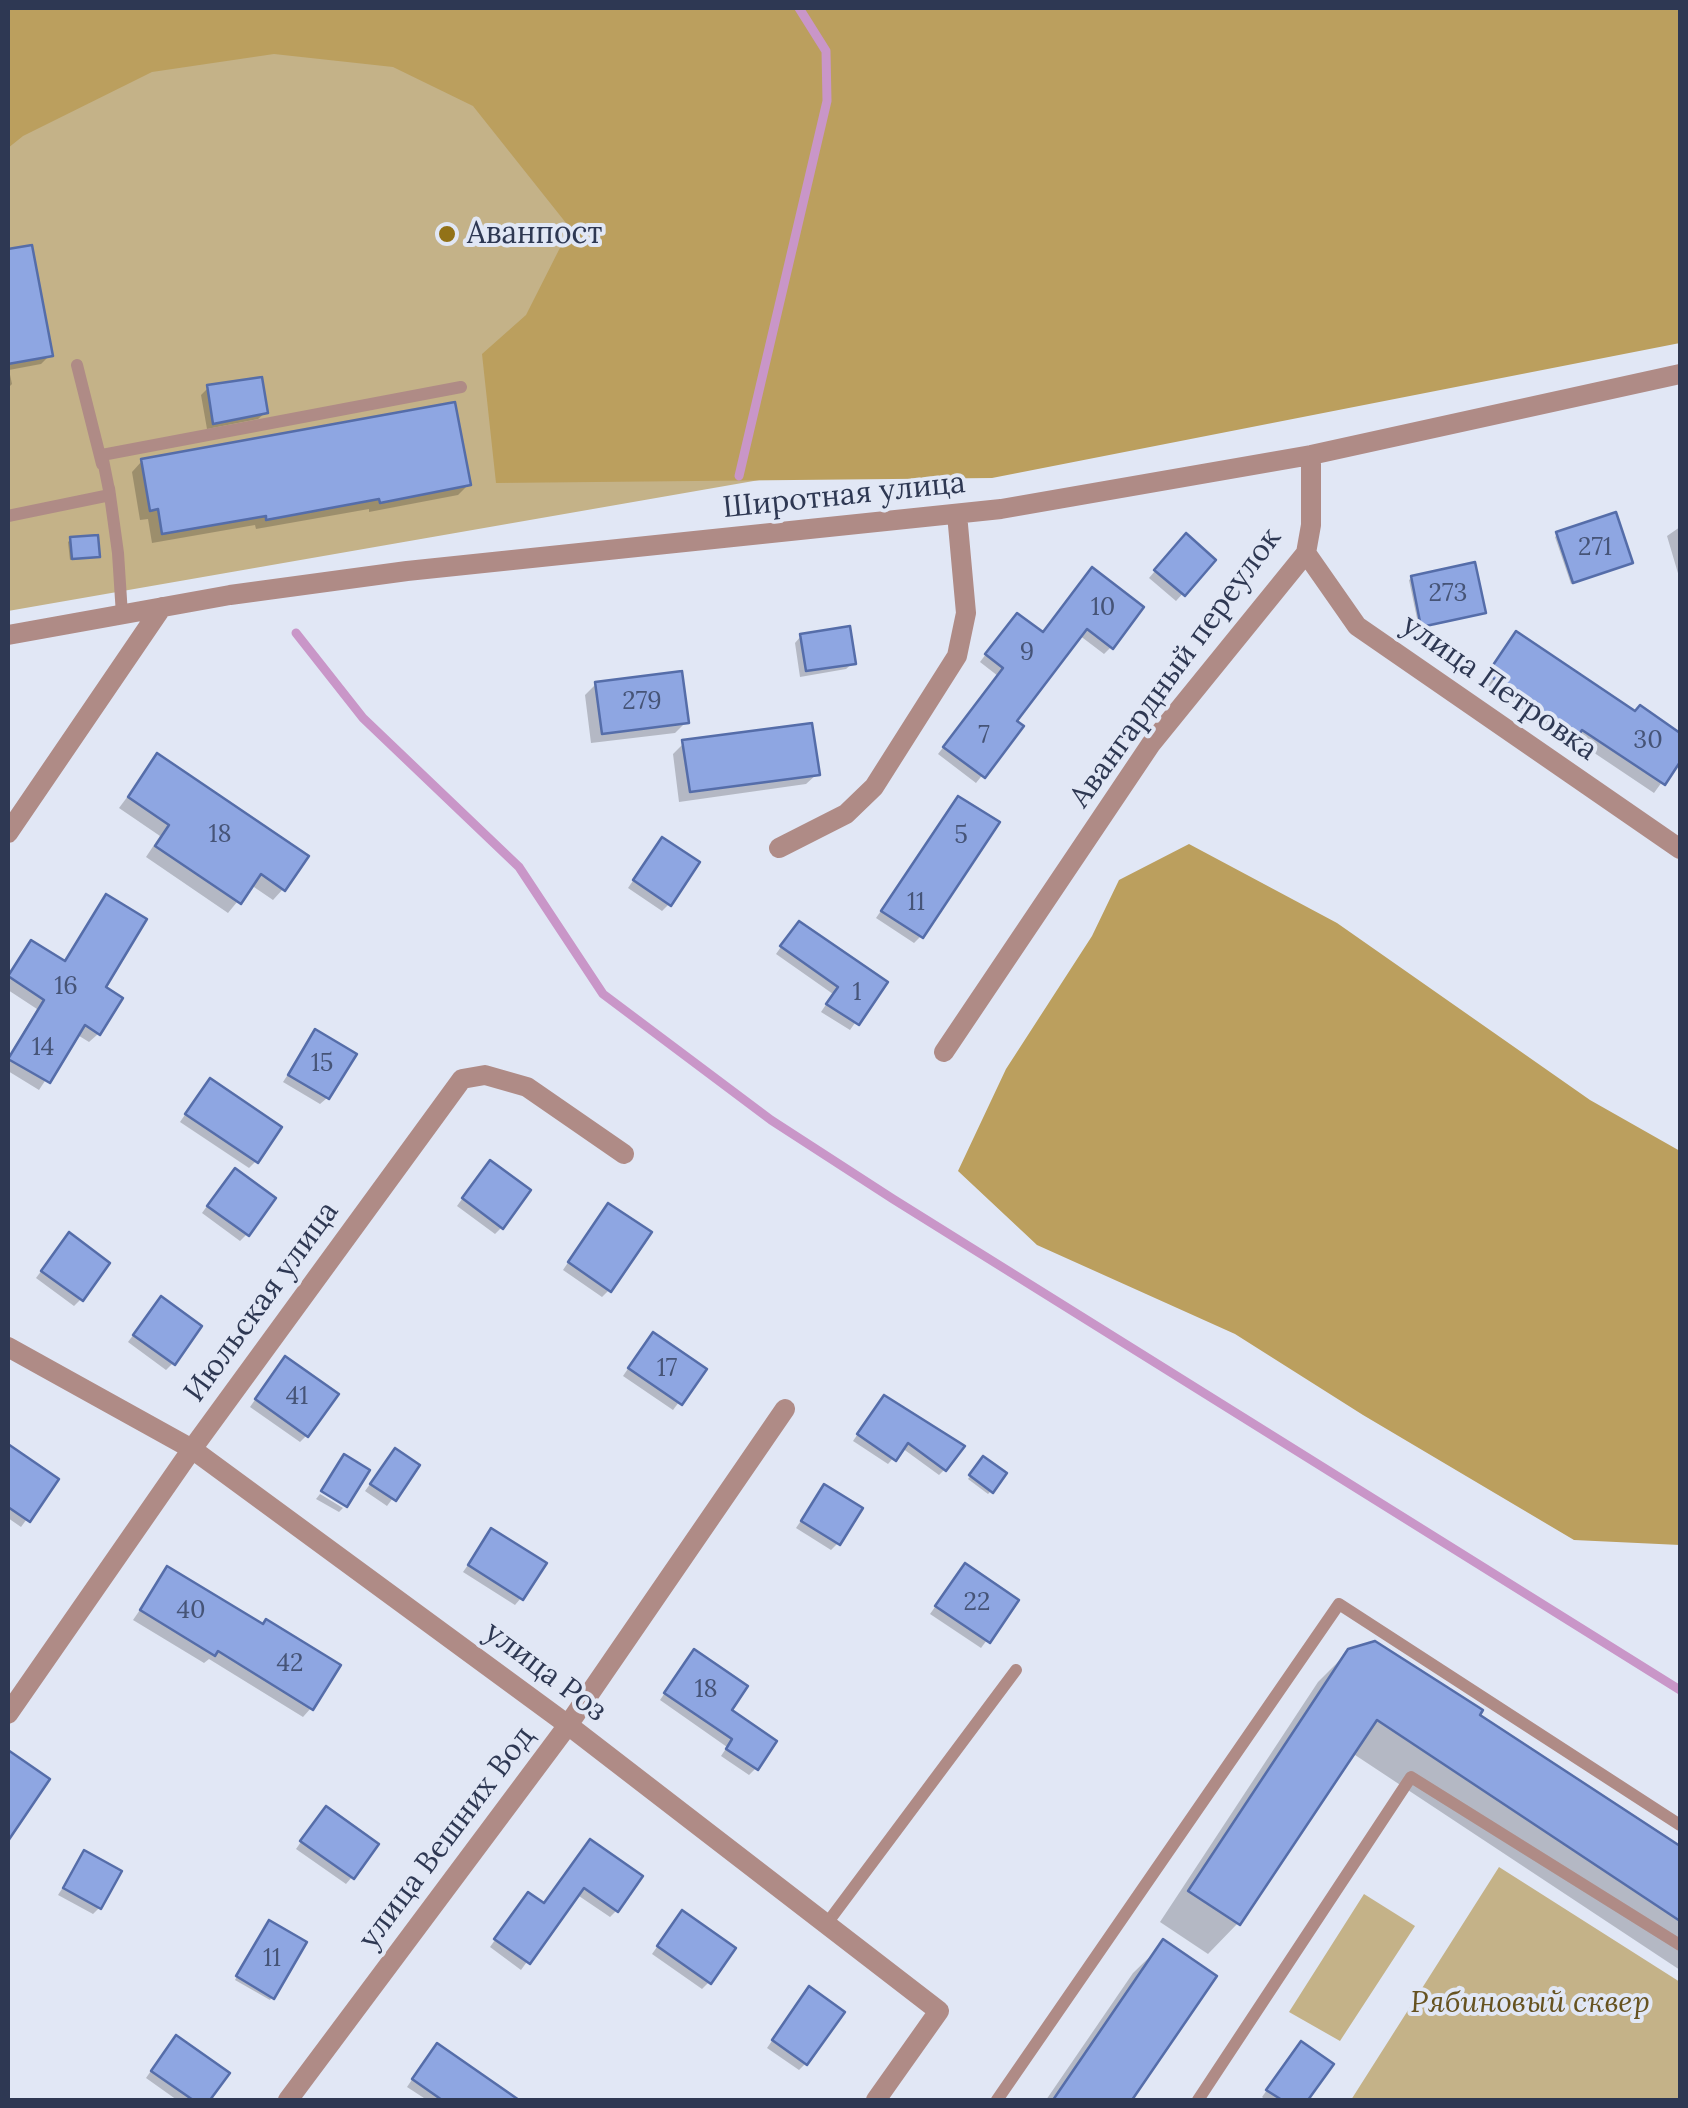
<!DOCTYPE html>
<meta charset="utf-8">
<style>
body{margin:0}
#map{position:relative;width:1688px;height:2108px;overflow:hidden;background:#e1e7f5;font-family:Lora,serif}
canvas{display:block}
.frame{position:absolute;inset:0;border:10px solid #2e3853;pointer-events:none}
</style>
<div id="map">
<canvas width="1688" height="2108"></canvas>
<div class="frame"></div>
</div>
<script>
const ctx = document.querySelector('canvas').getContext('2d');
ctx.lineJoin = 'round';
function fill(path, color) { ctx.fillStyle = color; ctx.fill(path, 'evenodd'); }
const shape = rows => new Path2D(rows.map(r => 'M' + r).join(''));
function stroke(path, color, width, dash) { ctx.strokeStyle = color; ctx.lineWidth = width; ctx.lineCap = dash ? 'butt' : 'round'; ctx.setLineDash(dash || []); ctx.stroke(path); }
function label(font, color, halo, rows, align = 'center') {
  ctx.font = font + ' Lora,serif'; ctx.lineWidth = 8; ctx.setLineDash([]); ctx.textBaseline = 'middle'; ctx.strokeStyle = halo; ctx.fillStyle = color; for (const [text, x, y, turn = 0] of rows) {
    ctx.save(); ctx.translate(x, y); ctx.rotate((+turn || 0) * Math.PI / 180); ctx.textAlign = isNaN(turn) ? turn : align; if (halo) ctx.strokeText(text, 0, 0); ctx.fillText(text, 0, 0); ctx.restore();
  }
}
fill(shape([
 [8,8,900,8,874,460,8,611],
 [1499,1867,1680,1982,1680,2100,1351,2100],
 [1364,1894,1415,1926,1340,2041,1289,2012]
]), '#c4b288');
fill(shape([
 [8,8,1680,8,1680,343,992,478,496,483,482,354,526,315,570,228,473,106,393,67,274,54,152,72,23,136,8,148],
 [1189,844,1337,923,1590,1100,1680,1151,1680,1545,1574,1540,1363,1415,1235,1334,1037,1245,958,1171,1006,1069,1092,936,1119,880]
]), '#bb9f5e');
fill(shape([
 [30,247,50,355,41,364,9,370,12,384,8,388,8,252],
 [208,388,265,413,258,419,207,429,201,395],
 [142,461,469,484,458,495,369,512,369,509,256,529,255,525,152,543,148,519,140,520,132,472],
 [1680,527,1680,580,1667,536],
 [1558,534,1630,562,1571,584,1555,537],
 [71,539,97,556,70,560,68,542],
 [1179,543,1213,560,1176,601,1149,578],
 [1086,577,1111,647,1104,654,1079,635,1014,721,1021,727,976,783,938,754,998,676,980,662,1010,622,1042,635],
 [1412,578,1483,612,1419,628,1409,580],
 [1517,634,1635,713,1640,708,1680,736,1680,757,1654,793,1572,738,1566,743,1480,684],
 [801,636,853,663,846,669,800,677,795,643],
 [596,684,686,722,675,733,591,743,585,695],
 [684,743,817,774,806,784,679,802,673,754],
 [158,756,283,889,273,900,251,885,228,913,146,857,160,836,119,808],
 [958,799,921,936,914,943,876,918],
 [656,847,669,904,662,911,628,888],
 [106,897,98,1034,89,1042,76,1034,39,1090,8,1071,8,1058,37,1009,8,990,8,976,32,943,63,963],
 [792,931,884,982,850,1030,821,1012,833,994,776,954],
 [316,1032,327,1098,320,1104,283,1082],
 [203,1088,256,1161,249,1168,180,1122],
 [483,1170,502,1227,495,1234,457,1206],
 [228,1177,247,1234,240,1241,202,1213],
 [601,1213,609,1290,602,1297,563,1270],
 [63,1242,81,1299,74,1306,36,1278],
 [155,1306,173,1363,166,1370,128,1342],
 [646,1342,703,1370,673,1410,623,1376],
 [278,1366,307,1435,300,1442,250,1407],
 [879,1403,944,1470,939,1475,902,1448,888,1464,853,1441],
 [8,1447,56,1479,21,1527,8,1518],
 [389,1458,417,1466,387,1506,365,1491],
 [983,1459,991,1491,988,1494,968,1479],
 [824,1487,838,1543,831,1550,796,1528],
 [320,1494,343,1508,339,1512,316,1499],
 [492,1531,521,1598,515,1605,463,1572],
 [168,1569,311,1708,303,1717,209,1659,204,1663,133,1620],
 [959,1573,1016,1601,981,1648,930,1614],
 [1349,1651,1476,1716,1680,1849,1680,1970,1352,1753,1238,1923,1208,1954,1160,1922,1318,1682],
 [688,1659,756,1768,749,1775,721,1756,727,1747,660,1700],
 [319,1816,352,1877,346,1884,296,1849],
 [583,1849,616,1911,610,1917,576,1894,521,1970,490,1947,522,1902,543,1906],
 [85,1853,99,1908,93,1914,58,1895],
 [676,1920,709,1982,702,1989,652,1954],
 [267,1926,272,1997,270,2000,235,1980],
 [1164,1943,1214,1977,1129,2100,1046,2100,1133,1973],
 [803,1996,805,2064,799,2070,767,2048],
 [169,2045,226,2073,207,2100,177,2100,146,2078],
 [1295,2051,1331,2065,1305,2100,1266,2100,1262,2097],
 [430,2053,505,2094,500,2100,427,2100,407,2087]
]), '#0003');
stroke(shape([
 [739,476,827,101,826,51,799,8],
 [296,633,363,718,519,867,603,994,771,1120,893,1199,1680,1690]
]), '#c996c8', 9);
const building = shape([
 [32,245,53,356,8,364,8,249,32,245],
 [262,377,268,413,213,424,207,385,262,377],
 [455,402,471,485,380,503,379,499,266,520,266,516,162,534,158,509,150,511,141,459,455,402],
 [1616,512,1633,563,1573,583,1556,532,1616,512],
 [1186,533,1216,560,1185,596,1154,570,1186,533],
 [98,535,100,557,72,559,70,537,98,535],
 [1475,562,1486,613,1421,627,1411,576,1475,562],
 [1092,567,1144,607,1113,649,1087,629,1017,721,1024,726,985,778,943,747,1003,668,985,654,1017,613,1043,632,1092,567],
 [850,626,856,664,806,671,800,634,850,626],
 [1516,631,1635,711,1640,705,1680,733,1680,762,1665,785,1582,730,1578,736,1487,674,1516,631],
 [682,671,689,723,602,734,595,682,682,671],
 [812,723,820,775,690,792,682,740,812,723],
 [157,753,309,856,285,891,261,874,241,904,155,846,169,825,128,797,157,753],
 [958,796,1000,822,923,938,881,911,958,796],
 [662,837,700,862,671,906,633,880,662,837],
 [106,894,147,919,106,987,123,998,100,1035,85,1025,50,1083,8,1059,44,1000,8,976,31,940,65,961,106,894],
 [799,921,888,982,859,1025,826,1004,838,987,780,946,799,921],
 [315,1029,357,1054,329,1099,288,1075,315,1029],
 [210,1078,282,1127,258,1163,185,1114,210,1078],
 [490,1160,531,1190,503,1229,462,1198,490,1160],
 [235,1168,276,1198,249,1236,207,1206,235,1168],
 [608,1203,652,1232,611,1292,568,1262,608,1203],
 [69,1232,110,1263,83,1301,41,1271,69,1232],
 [161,1296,202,1326,175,1365,133,1335,161,1296],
 [653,1332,707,1369,682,1405,628,1368,653,1332],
 [285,1356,339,1394,308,1437,255,1399,285,1356],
 [884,1395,965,1446,946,1471,908,1443,896,1461,857,1434,884,1395],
 [8,1444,59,1479,30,1522,8,1507,8,1444],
 [395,1448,420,1465,396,1501,370,1484,395,1448],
 [344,1454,370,1470,347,1507,321,1491,344,1454],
 [983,1456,1007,1473,993,1493,969,1475,983,1456],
 [824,1484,863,1508,840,1545,801,1521,824,1484],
 [491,1528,547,1563,523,1600,468,1565,491,1528],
 [965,1563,1019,1600,990,1643,935,1606,965,1563],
 [167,1566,263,1624,266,1619,341,1665,313,1710,218,1651,215,1656,140,1610,167,1566],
 [1375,1641,1483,1710,1480,1715,1680,1846,1680,1921,1377,1720,1240,1925,1188,1891,1348,1649,1375,1641],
 [694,1649,748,1686,732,1710,777,1741,758,1770,726,1749,732,1739,664,1693,694,1649],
 [8,1750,50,1779,8,1841,8,1750],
 [326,1806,379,1844,354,1879,300,1841,326,1806],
 [590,1839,643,1876,618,1912,584,1888,530,1964,494,1939,528,1892,544,1903,590,1839],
 [84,1850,122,1871,101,1909,63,1888,84,1850],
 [682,1910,736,1948,711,1984,657,1946,682,1910],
 [269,1920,307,1942,274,1999,236,1976,269,1920],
 [1163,1939,1217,1976,1132,2100,1053,2100,1163,1939],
 [809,1986,845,2012,807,2065,772,2040,809,1986],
 [176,2035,230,2073,210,2100,193,2100,151,2071,176,2035],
 [1301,2041,1334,2064,1308,2100,1282,2100,1266,2090,1301,2041],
 [437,2043,519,2100,442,2100,412,2079,437,2043]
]);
fill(building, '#8ea6e2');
stroke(building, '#556da9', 2.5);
stroke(shape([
 [77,365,102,464],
 [109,488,118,553,122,615],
 [8,516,110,495,102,455,461,387],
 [825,1926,1016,1670],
 [997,2100,1339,1604,1680,1825],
 [1198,2100,1411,1777,1680,1945]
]), '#af8b86', 12);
stroke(shape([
 [1306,553,1357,626,1680,849],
 [8,635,230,595,407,571,1001,509,1311,455,1680,374],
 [8,833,162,607],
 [779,848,846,814,874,787,957,656,966,613,957,514],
 [944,1052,1151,744,1306,553,1311,525,1311,455],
 [8,1347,192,1449,568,1725,939,2011,876,2100],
 [8,1714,192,1449,462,1079,485,1075,527,1087,624,1154],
 [288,2100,568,1725,785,1409]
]), '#af8b86', 20);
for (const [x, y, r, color] of [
 [447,234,10,"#927218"]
]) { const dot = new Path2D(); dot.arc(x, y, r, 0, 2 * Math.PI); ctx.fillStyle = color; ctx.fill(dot); stroke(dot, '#e1e7f5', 4); }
label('25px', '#465477', null, [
 ["271",1595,548],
 ["273",1448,594],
 ["10",1103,608],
 ["9",1027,653],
 ["279",642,702],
 ["7",984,736],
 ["30",1648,741],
 ["18",220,835],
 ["5",961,836],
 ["11",916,903],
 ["16",66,987],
 ["1",857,993],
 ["14",43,1048],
 ["15",322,1064],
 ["17",667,1369],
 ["41",297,1397],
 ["22",977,1603],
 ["40",191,1611],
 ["42",290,1664],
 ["18",706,1690],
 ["11",272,1959]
]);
label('30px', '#2e3853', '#e1e7f5', [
 ["Аванпост",467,234]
], 'left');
label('30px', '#2e3853', '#e1e7f5', [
 ["Широтная улица",844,496,-6],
 ["Авангардный переулок",1176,668,-54],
 ["улица Петровка",1499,688,35],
 ["Июльская улица",262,1302,-54],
 ["улица Роз",545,1672,37],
 ["улица Вешних Вод",447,1838,-53]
]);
label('italic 30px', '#665220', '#e1e7f5', [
 ["Рябиновый сквер",1530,2003]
]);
</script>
